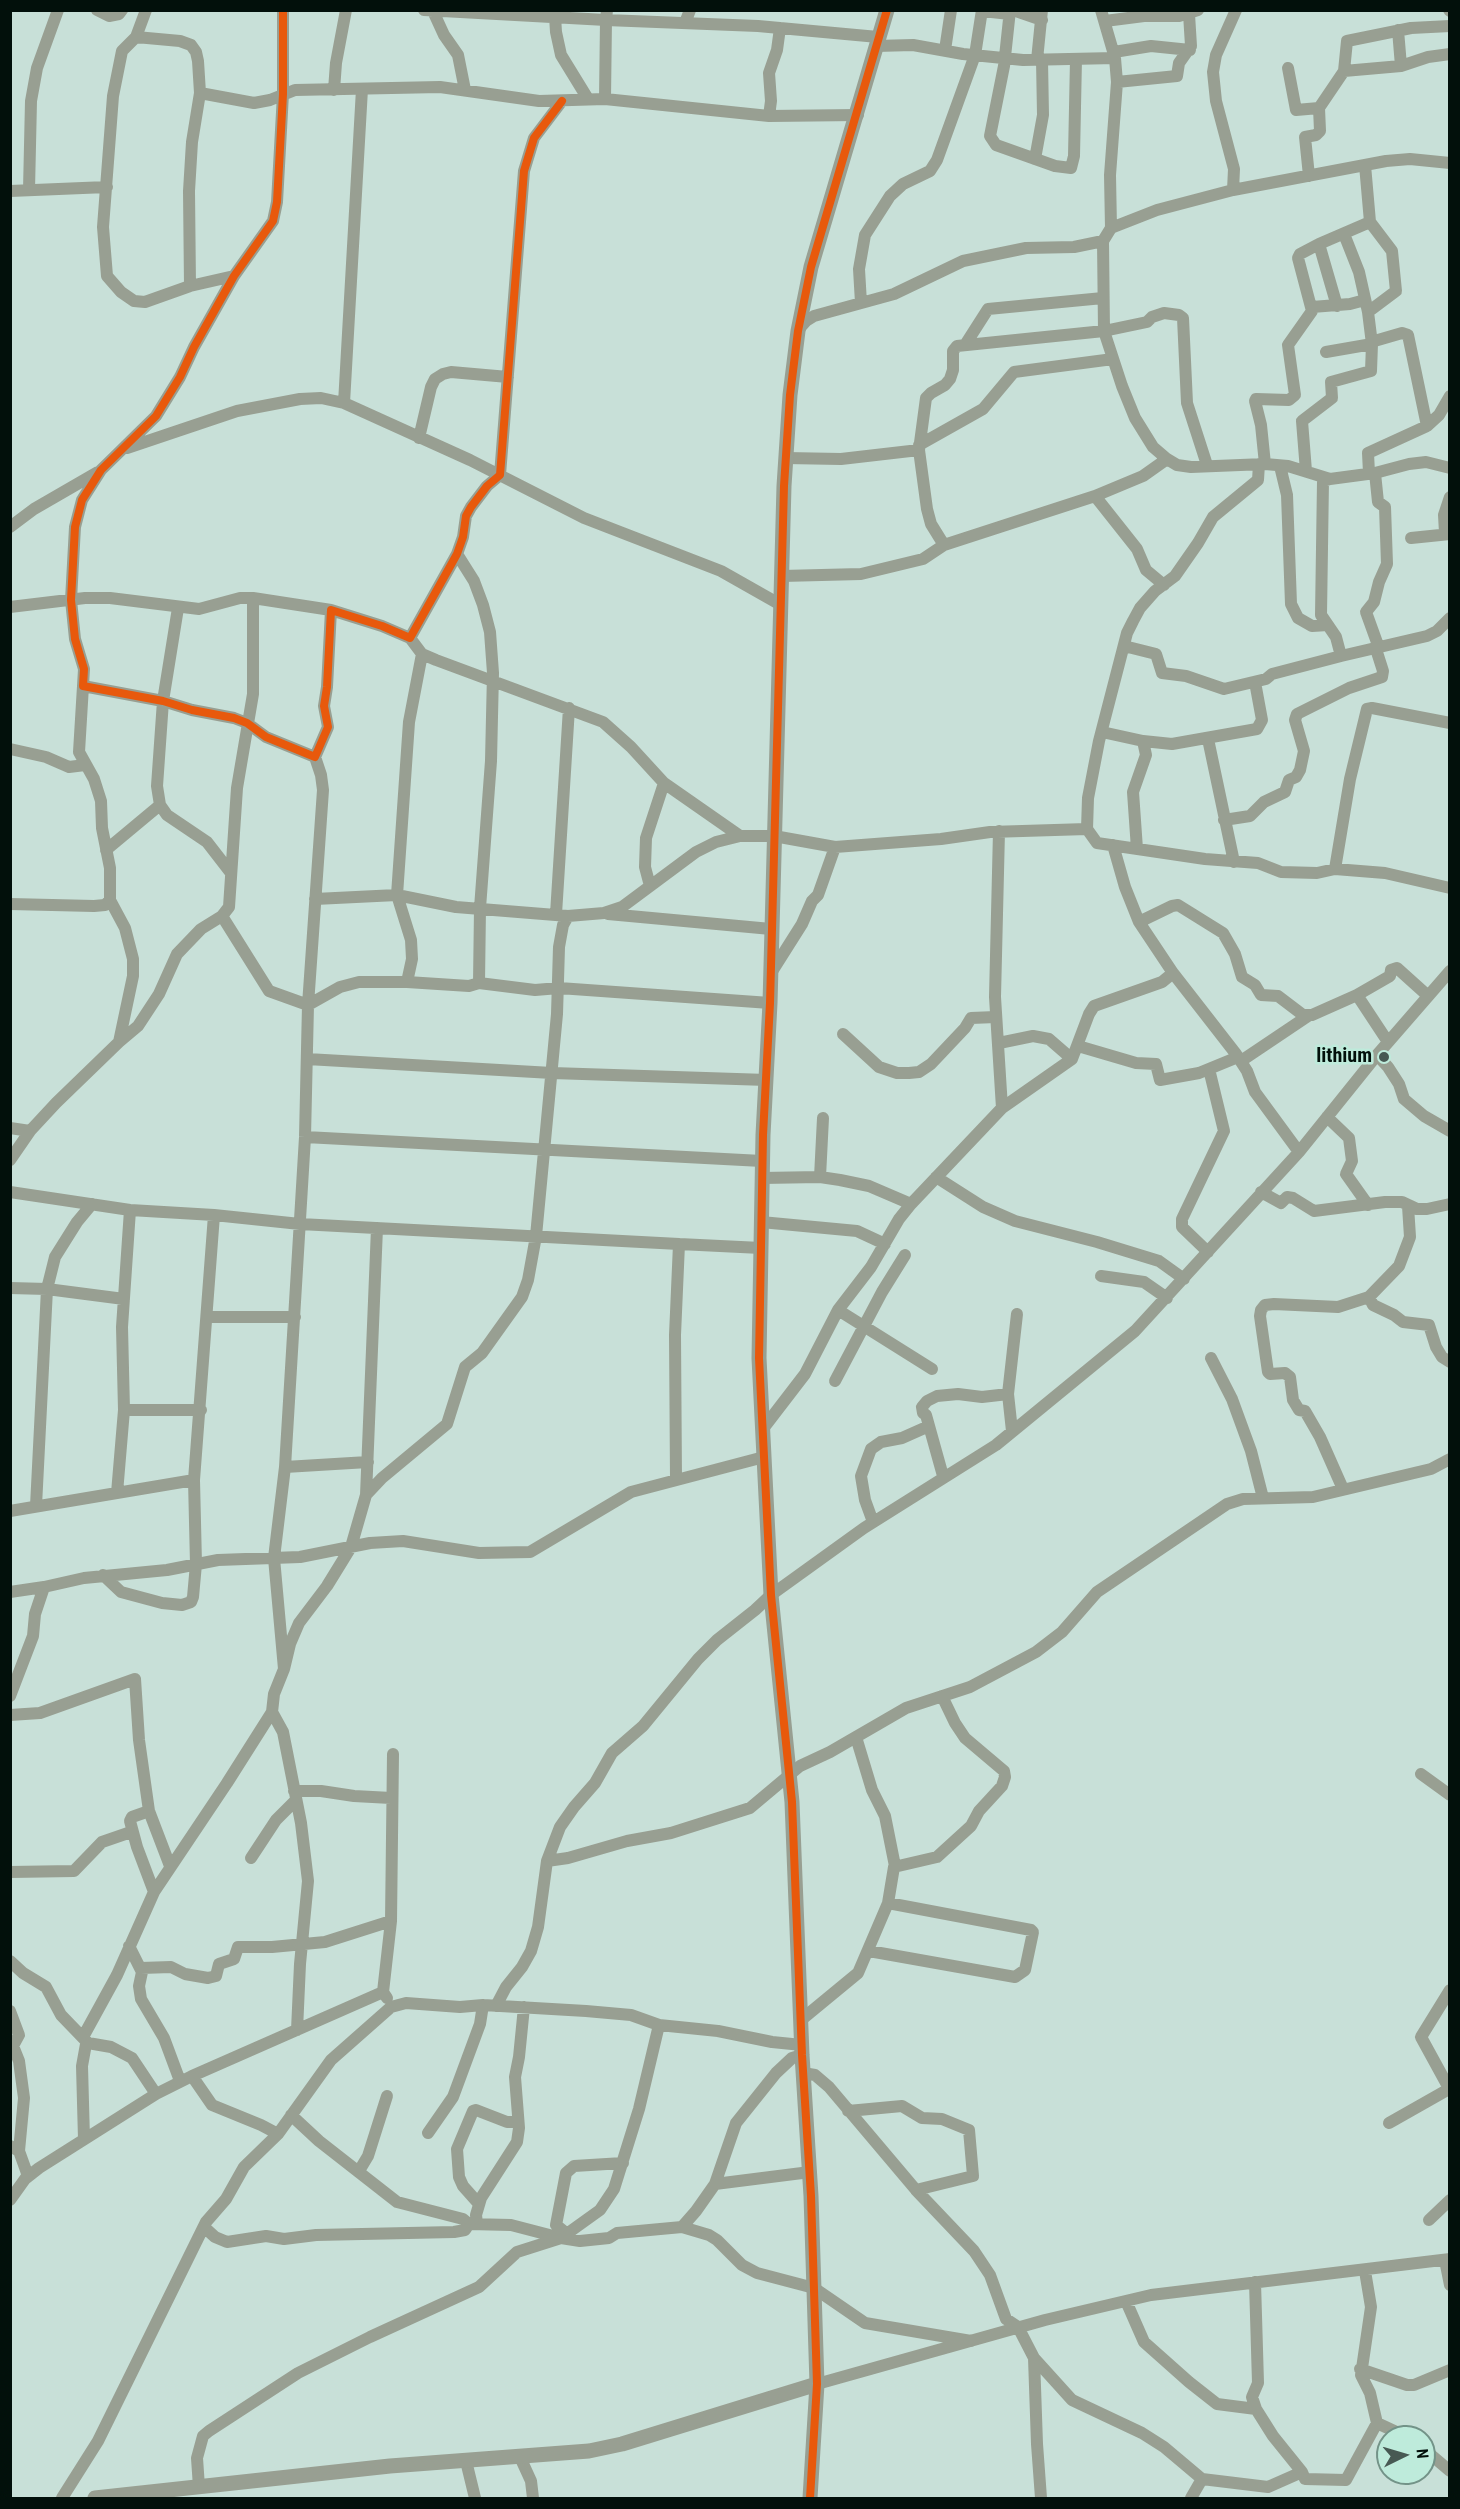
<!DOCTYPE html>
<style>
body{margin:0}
#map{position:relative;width:1460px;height:2509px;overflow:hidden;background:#c8e0d8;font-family:"Roboto Condensed",sans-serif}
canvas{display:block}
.frame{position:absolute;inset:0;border:12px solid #02100b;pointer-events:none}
.north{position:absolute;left:1376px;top:2425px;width:60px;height:60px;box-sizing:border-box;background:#beebdb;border:2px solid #739388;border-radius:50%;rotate:85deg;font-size:16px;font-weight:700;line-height:24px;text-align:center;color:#02100b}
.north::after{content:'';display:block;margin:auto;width:21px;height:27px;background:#475953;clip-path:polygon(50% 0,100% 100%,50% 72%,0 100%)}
</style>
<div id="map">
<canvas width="1460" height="2509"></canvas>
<div class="frame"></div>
<div class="north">N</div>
</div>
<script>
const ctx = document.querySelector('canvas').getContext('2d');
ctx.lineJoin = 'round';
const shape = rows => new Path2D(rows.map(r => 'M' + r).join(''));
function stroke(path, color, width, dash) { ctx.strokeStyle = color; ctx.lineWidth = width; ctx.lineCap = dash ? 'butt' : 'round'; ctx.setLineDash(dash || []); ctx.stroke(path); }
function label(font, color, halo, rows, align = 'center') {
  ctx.font = font + ' "Roboto Condensed",sans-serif'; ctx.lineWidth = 5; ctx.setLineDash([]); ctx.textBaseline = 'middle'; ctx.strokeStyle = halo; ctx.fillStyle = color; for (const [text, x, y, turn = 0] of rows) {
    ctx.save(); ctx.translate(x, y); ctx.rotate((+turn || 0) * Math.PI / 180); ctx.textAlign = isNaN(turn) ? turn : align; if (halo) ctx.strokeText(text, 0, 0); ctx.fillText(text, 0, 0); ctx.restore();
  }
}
stroke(shape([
 [97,10,109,16,119,14,122,10],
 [146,10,136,37,122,51,113,96,103,227,107,276,121,292,134,301,145,302,190,286,234,276],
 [283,10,283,94,277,202,273,221,234,276,194,347,180,377,156,416,101,470,82,500,75,527,71,600,75,639,84,669,83,686,163,701,192,710,234,718,247,723,266,737,315,757,328,727,324,706,327,687,331,610,382,626,410,638,457,554,463,537,466,516,471,507,487,486,500,475,524,171,534,138,562,101],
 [424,10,606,20,605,99],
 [607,10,606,20,758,26,878,37],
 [1010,10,1004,66,990,136,996,145,1055,166,1071,168,1074,156,1076,59],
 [1013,10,1042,20],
 [1449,10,1450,11],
 [433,11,444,35,458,55,465,90],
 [982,11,1010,14],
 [555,16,556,32,561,55,588,99],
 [1105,21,1144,16,1179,16,1198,10],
 [685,23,690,10],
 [1398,30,1401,66],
 [136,37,180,41,191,45,196,52,198,61,200,93,192,142,189,191,190,286],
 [876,46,913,45,963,54,1023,60,1115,58],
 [945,50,951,10],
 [1114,52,1151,46,1190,50],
 [1037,60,1042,10],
 [1288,68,1296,110,1319,108],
 [1344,71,1401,66,1428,57,1450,54],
 [1117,82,1177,76,1179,63,1191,46,1189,14],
 [334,90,336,63,346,10],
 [200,93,254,103,270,100,295,90,440,87,539,101,605,99,769,116,858,115],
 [769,116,771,101,769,73,777,50,780,28],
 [1035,159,1043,115,1042,60],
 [1309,176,1305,137,1316,135,1320,131,1319,108,1344,71,1347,41,1411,28,1450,26],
 [29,190,31,101,37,68,58,10],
 [1233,190,1234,169,1216,101,1213,72,1216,55,1236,10],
 [10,191,107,187],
 [1111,228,1157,210,1233,190,1386,161,1410,159,1450,163],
 [1344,234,1359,272,1368,312],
 [1103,241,1104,331,1122,386,1135,418,1153,447,1167,459,1177,465,1191,467,1265,464,1288,466,1330,479,1375,473,1409,464,1426,462,1450,468],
 [1319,244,1337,306],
 [861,303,859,269,865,235,890,196,903,184,930,171,937,160,975,55,982,10],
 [1312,307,1350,304,1365,300],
 [798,330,806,321,814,316,894,294,963,261,1026,248,1074,247,1103,241,1111,228,1110,175,1117,82,1115,58,1101,10],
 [1371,342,1402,333,1408,335,1427,426],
 [965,345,988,309,1103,298],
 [1326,352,1372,344],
 [344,403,362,89],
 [419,438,431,387,435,379,443,374,451,372,508,377],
 [919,445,983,409,1014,372,1113,359],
 [127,448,237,411,300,399,321,398,344,403,470,460,584,518,721,571,781,605],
 [786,458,841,459,919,450],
 [1265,464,1261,425,1255,401,1256,399,1289,400,1295,395,1288,345,1312,311,1298,258,1300,254,1319,244,1370,222,1365,165],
 [1280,466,1287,495,1291,604,1298,618,1312,626,1328,625],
 [1306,471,1302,421,1332,398,1331,382,1371,371,1372,344,1368,312,1396,291,1392,251,1370,222],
 [1369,473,1368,453,1427,426,1439,415,1450,396],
 [1375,473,1378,502,1385,507,1387,564,1379,582,1374,602,1366,612,1379,648],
 [1330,479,1323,481,1321,615,1336,637,1341,656],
 [1095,496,1137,549,1146,570,1164,585],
 [10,527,34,509,98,472],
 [1445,533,1444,515,1450,497],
 [1411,538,1450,534],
 [944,545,931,524,927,509,919,450,926,398,931,393,945,385,950,379,953,370,953,351,957,346,1104,331,1147,322,1152,317,1164,313,1179,315,1183,318,1187,403,1207,465],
 [782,576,861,574,923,559,944,545,1095,496,1143,476,1167,459],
 [10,607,85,598,110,598,199,609,240,598,253,598,331,610],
 [178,608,163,701,157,786,160,805,167,815,207,842,231,873],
 [410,638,422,654,436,660,603,722,631,747,664,783,740,836],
 [1124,646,1156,654,1162,673,1186,676,1224,689,1266,679,1272,674,1341,656,1427,636,1437,631,1450,618],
 [1102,732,1143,741,1172,744,1257,729,1262,720,1255,682],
 [1208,739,1234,862],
 [10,749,46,757,69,767,85,765],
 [1224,820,1250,816,1264,802,1285,792,1289,780,1296,777,1300,770,1304,751,1295,720,1297,714,1349,688,1382,677,1383,671,1376,649],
 [1087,829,1088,798,1099,741,1127,633,1133,621,1140,608,1155,591,1175,576,1198,543,1213,517,1258,480,1259,464],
 [999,831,995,997,1002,1108],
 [1137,849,1133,792,1146,755,1143,741],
 [106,850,160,805],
 [1335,869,1350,779,1367,709,1372,708,1450,723],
 [650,886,645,867,646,838,664,783],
 [315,899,397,895,409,722,422,654],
 [110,900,125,928,133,959,133,976,119,1042],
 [10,904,94,906,105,905,110,900,110,868,102,828,101,801,94,779,79,752,83,686],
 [556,914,569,708],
 [608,914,771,929],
 [222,916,269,991,308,1005,340,987,359,982,407,982,469,986,479,983,480,908,491,761,493,673,490,632,483,605,474,581,457,554],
 [1139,922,1172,906,1178,905,1223,933,1235,954,1242,977,1255,985,1261,995,1278,996,1303,1015,1312,1015,1357,995,1390,976,1391,970,1397,968,1427,995],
 [771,973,802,924,812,901,818,895,835,847],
 [1173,973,1236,1054,1247,1071,1255,1092,1299,1152],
 [407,982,412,959,411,940,397,895,456,907,568,916],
 [479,983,535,990,559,988,770,1003],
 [1357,995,1388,1042],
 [843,1034,879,1067,897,1073,909,1073,919,1072,931,1064,965,1028,971,1018,996,1017],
 [999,1043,1033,1036,1049,1039,1072,1059],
 [1078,1046,1136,1063,1156,1064,1160,1080,1199,1073,1238,1057],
 [1377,1055,1388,1067,1399,1084,1404,1099,1424,1116,1450,1131],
 [307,1059,552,1073,767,1080],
 [1241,1061,1308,1016],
 [1327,1117,1349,1138,1352,1161,1346,1174,1368,1205],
 [10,1128,30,1131],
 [305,1137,762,1161],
 [10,1160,30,1131,56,1103,119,1042,138,1026,159,994,177,954,201,929,222,916,229,907,237,788,253,694,253,598],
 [820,1177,823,1118],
 [936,1177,983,1207,1015,1221,1097,1242,1159,1261,1184,1279],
 [762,1178,820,1177,840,1180,869,1186,911,1204],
 [10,1192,130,1210,214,1215,300,1224,679,1244],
 [1261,1192,1281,1203,1287,1197,1293,1198,1314,1211,1385,1202,1402,1202,1417,1209,1427,1209,1450,1204],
 [130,1210,122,1327,124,1410,201,1410],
 [761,1222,857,1231,885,1244],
 [1208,1252,1182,1227,1182,1219,1224,1131,1209,1069],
 [1101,1276,1144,1282,1167,1298],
 [10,1288,47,1289,55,1257,77,1222,92,1204],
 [1369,1297,1373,1305,1394,1315,1403,1322,1429,1325,1436,1347,1442,1357,1450,1362],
 [838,1310,932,1369],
 [207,1317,295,1317],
 [1211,1358,1232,1399,1251,1451,1263,1498],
 [835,1381,882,1292,905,1255],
 [762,1430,805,1374,838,1310,871,1267,899,1219,911,1204,1002,1108,1072,1059,1089,1014,1094,1006,1162,982,1173,973,1139,922,1125,887,1113,845],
 [1012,1431,1008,1394,1017,1314],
 [285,1467,368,1462],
 [943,1476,926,1415,923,1413,922,1407,927,1401,937,1396,958,1394,982,1397,1008,1394],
 [676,1479,675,1335,679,1244,761,1248],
 [1343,1489,1320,1437,1305,1411,1299,1410,1293,1400,1290,1377,1285,1373,1270,1374,1268,1372,1260,1316,1261,1310,1265,1305,1274,1304,1338,1307,1369,1297,1399,1266,1410,1237,1408,1206],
 [117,1493,124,1410],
 [366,1495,377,1228],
 [36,1506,47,1289,124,1299],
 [10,1511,194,1480],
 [873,1522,865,1500,861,1476,871,1449,881,1442,902,1438,929,1426],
 [103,1575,121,1592,162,1603,182,1605,191,1602,193,1597,196,1564,194,1480,214,1215],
 [10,1592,44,1587,84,1578,167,1570,218,1560,300,1557,370,1543,403,1541,479,1553,530,1552,631,1492,764,1457],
 [284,1669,290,1644,299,1623,327,1586,351,1547,366,1495,382,1478,447,1424,465,1367,482,1353,522,1297,528,1280,536,1236,557,1014,559,947,563,925,568,916,604,913,622,907,696,852,716,842,740,836,774,836,835,847,941,839,990,832,1087,829,1097,843,1205,859,1258,863,1281,872,1317,873,1335,869,1385,873,1450,888],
 [10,1696,33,1636,35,1614,44,1587],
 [272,1712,283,1732,301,1823,308,1881,300,1964,297,2030],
 [10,1715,40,1713,135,1679,139,1740,149,1811,170,1866],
 [856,1737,872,1790,885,1816,895,1866],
 [1421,1774,1450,1795],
 [294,1791,321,1791,354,1796,391,1798],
 [149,1811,132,1817,130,1821,137,1847,154,1892],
 [251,1858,276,1820,296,1800],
 [547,1861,568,1858,627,1841,671,1833,750,1808,800,1766,830,1752,906,1708,970,1687,1036,1652,1062,1632,1097,1592,1227,1504,1243,1499,1313,1497,1431,1469,1450,1459],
 [10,1872,74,1871,102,1842,131,1832],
 [129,1946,142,1972,139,1986,141,1999,164,2038,180,2081],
 [869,1951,1015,1977,1025,1970,1033,1932,1031,1930,888,1903],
 [10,1961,23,1973,46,1987,61,2015,88,2043,111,2047,132,2058,156,2094],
 [141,1968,171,1967,185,1974,208,1978,216,1976,219,1964,234,1959,238,1947,272,1947,325,1942,391,1921],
 [1450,1990,1421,2037,1450,2090],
 [387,1998,383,1992,391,1921,393,1754],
 [496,2006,506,1987,522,1967,531,1951,538,1927,547,1861,560,1827,574,1807,595,1783,612,1753,643,1726,698,1659,717,1640,755,1610,771,1595,864,1528,996,1445,1135,1331,1299,1152,1377,1055,1450,971],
 [10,2011,19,2035,13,2046,19,2061,24,2098,19,2151],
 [801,2020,858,1973,888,1903,894,1867,937,1857,971,1826,979,1811,1002,1786,1005,1777,1004,1771,965,1738,955,1723,942,1696],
 [83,2037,117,1975,154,1892,227,1783,272,1712,274,1694,284,1669,274,1558,285,1467,305,1137,308,1005,323,790,321,775,315,757],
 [803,2073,815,2075,829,2087,916,2190,974,2251,990,2275,1006,2319,1018,2327,1034,2358,1037,2444,1041,2498],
 [192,2076,212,2105,261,2125,278,2134],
 [848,2111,902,2106,922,2118,942,2119,969,2130,973,2176,916,2190],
 [291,2115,319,2141,397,2202,463,2219,469,2224,511,2225,561,2238,600,2210,614,2189,639,2109,659,2025],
 [1389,2123,1449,2089],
 [428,2133,453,2097,480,2024,483,2005],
 [84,2139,82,2066,86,2044,88,2043],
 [10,2146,19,2151,28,2176],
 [359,2171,368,2156,387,2096],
 [715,2184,810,2172],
 [10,2200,25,2179,39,2168,156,2094,192,2076,383,1992],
 [479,2204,463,2186,459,2177,457,2149,473,2111,476,2110,507,2122,518,2122],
 [1429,2220,1450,2200],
 [477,2224,476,2215,481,2198,517,2142,519,2128,515,2077,519,2057,524,2007],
 [204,2227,215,2237,227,2242,266,2236,284,2239,316,2235,454,2232,465,2230,469,2224],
 [682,2227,696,2211,715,2184,736,2123,776,2073,792,2058,802,2055],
 [567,2234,556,2225,566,2173,574,2166,623,2163],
 [1445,2260,1450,2285],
 [1365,2271,1371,2307,1361,2375,1370,2393,1377,2423,1407,2437],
 [1255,2282,1258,2383,1252,2397,1256,2409,1273,2436,1302,2472,1305,2479,1346,2480,1377,2423],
 [1126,2301,1144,2342,1189,2382,1217,2404,1256,2409],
 [1034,2358,1072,2400,1142,2433,1164,2447,1202,2479,1268,2487,1302,2472],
 [1360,2369,1407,2385,1414,2385,1450,2370],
 [817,2384,1045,2320,1151,2295,1450,2259],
 [1424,2449,1450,2471],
 [520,2457,531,2481,533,2498],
 [466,2461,475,2498],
 [199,2487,197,2458,203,2436,209,2431,298,2373,370,2337,479,2287,517,2252,561,2238,580,2241,609,2238,617,2233,682,2227,709,2235,717,2240,742,2265,757,2273,814,2288,865,2323,971,2341],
 [62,2498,98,2441,206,2222,226,2199,244,2167,278,2134,331,2060,391,2007,406,2003,460,2007,483,2005,586,2011,631,2015,659,2025,718,2031,772,2042,802,2045],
 [1191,2498,1202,2479]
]), '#989f92', 12);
stroke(shape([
 [95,2498,390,2466,589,2451,622,2444,817,2384],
 [810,2498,817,2384,811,2196,802,2055,792,1802,771,1595,759,1358,763,1135,770,1003,784,486,790,395,798,331,811,267,887,10]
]), '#989f92', 15);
stroke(shape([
 [283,10,283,94,277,202,273,221,234,276,194,347,180,377,156,416,101,470,82,500,75,527,71,600,75,639,84,669,83,686,163,701,192,710,234,718,247,723,266,737,315,757,328,727,324,706,327,687,331,610,382,626,410,638,457,554,463,537,466,516,471,507,487,486,500,475,524,171,534,138,562,101],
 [810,2498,817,2384,811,2196,802,2055,792,1802,771,1595,759,1358,763,1135,770,1003,784,486,790,395,798,331,811,267,887,10]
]), '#e8590c', 8);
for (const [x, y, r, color] of [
 [1384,1057,6,"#475953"]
]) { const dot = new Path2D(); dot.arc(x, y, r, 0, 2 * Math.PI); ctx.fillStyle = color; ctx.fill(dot); stroke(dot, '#beebdb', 2); }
label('bold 20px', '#02100b', '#beebdb', [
 ["lithium",1372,1057]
], 'right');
</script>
